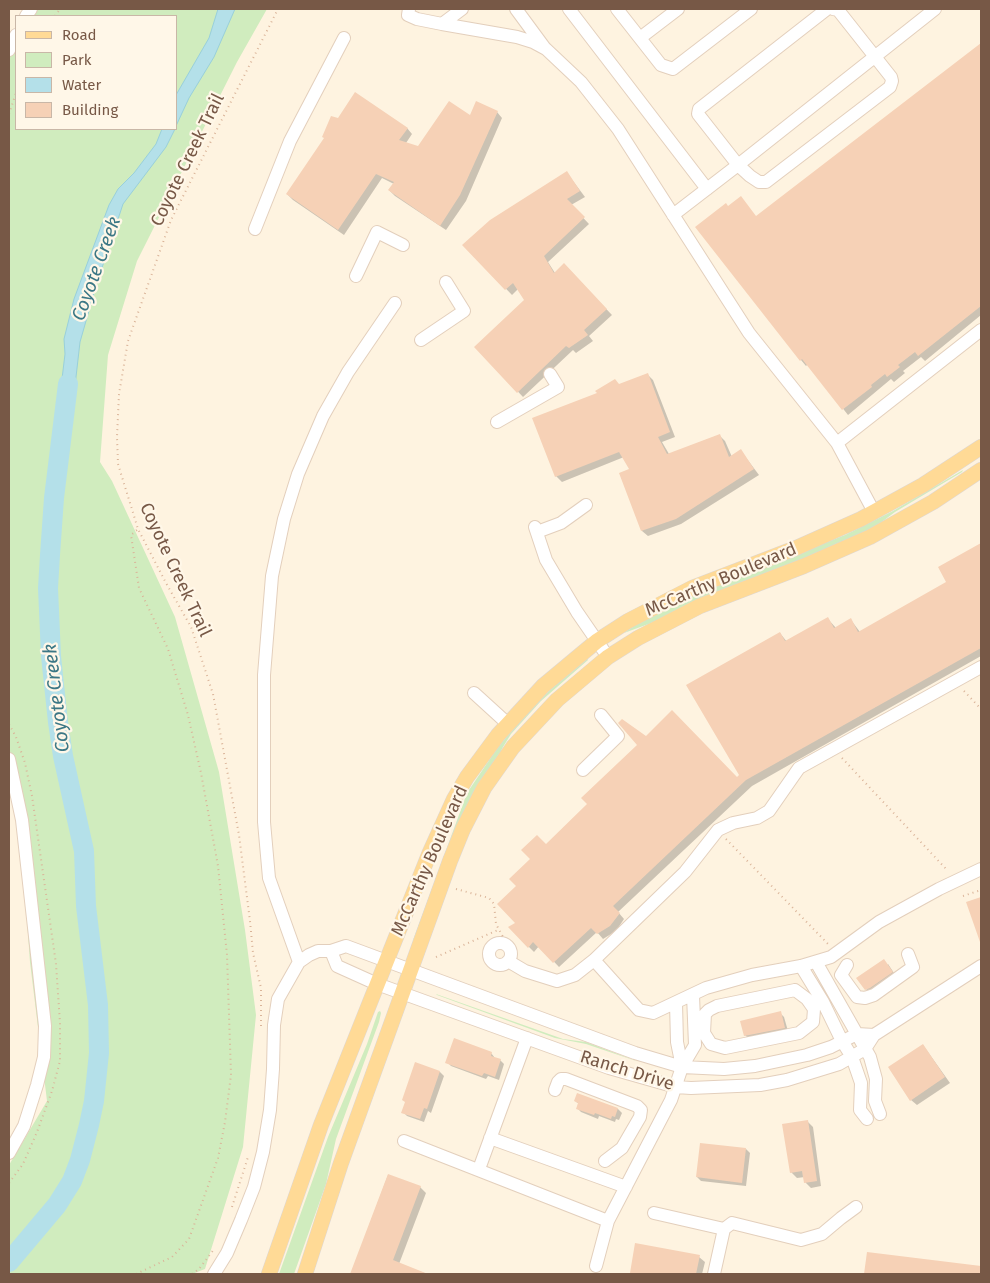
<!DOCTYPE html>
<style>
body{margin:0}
#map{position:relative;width:990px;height:1283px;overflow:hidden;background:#fef3e0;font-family:"Fira Sans",sans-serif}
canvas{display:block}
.frame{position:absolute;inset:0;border:10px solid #775846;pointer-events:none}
.legend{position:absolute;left:15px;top:15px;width:162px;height:115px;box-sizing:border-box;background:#fff7e8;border:1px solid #c9b7a7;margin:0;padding:6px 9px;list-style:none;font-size:15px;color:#775846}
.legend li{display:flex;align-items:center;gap:10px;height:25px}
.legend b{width:25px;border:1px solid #c9b7a7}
</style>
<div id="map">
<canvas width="990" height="1283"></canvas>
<div class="frame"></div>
<ul class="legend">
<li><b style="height:6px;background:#ffda96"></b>Road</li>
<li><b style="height:14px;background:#d0ecbe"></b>Park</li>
<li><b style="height:14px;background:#b4e0e9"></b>Water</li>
<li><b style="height:14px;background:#f6d1b6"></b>Building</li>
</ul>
</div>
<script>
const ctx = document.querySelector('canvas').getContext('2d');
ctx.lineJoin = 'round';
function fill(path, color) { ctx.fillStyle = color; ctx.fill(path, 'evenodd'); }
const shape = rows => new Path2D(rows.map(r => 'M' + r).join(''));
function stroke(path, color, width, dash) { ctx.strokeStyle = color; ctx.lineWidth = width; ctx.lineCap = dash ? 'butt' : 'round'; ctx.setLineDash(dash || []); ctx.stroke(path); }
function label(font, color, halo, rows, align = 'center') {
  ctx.font = font + ' "Fira Sans",sans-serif'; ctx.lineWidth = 4.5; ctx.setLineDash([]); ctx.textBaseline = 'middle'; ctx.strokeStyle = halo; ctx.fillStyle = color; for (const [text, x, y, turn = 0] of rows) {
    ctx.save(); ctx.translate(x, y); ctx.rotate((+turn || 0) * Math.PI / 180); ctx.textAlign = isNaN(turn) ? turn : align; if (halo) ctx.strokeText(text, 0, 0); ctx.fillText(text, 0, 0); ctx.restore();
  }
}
fill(shape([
 [28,9,267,9,237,62,137,261,108,355,100,462,112,481,175,617,219,772,245,930,256,1015,243,1147,205,1269,192,1274,9,1274,9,1165,47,1101,30,962,20,822,9,784,9,50,16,28,16,129,176,129,176,16,23,16],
 [963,470,962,472,895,512,871,530,654,622,624,633,637,624,692,596,845,535,893,511],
 [587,658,588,660,541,701,511,734,503,747,412,943,467,793,498,747,523,717,549,691],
 [436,994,563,1039,586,1042,639,1062,586,1044,555,1038,437,995],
 [380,1011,381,1013,379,1022,336,1139,326,1184,294,1274,279,1274,328,1137,367,1044,378,1012]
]), '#d0ecbe');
const water = shape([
 [218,9,235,9,214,57,189,98,176,126,176,95,209,38,218,9],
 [162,129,175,129,166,147,123,204,96,286,80,342,72,412,58,412,65,354,64,339,74,299,109,205,118,189,134,173,156,144,162,129]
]);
fill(water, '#b4e0e9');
stroke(water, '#99d0db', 1);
fill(shape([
 [981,44,981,315,925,361,921,357,903,371,905,373,894,382,891,379,848,415,808,364,806,366,801,360,757,217],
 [497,112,502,118,466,201,446,230,395,196,389,190,394,184,382,178,344,235,293,200,287,194,407,128,412,134,406,143,419,147,471,117],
 [567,173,585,197,571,205,589,224,548,262,555,273,564,265,612,315,589,336,593,341,576,353,573,350,523,397,476,347,526,300,518,289,512,295,464,245],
 [647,374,653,380,675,437,662,442,669,454,719,435,725,441,732,457,741,451,759,475,681,524,648,536,642,531,620,474,631,469,624,457,562,482,556,476,619,385],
 [981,544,981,656,752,786,618,912,624,919,616,931,603,939,597,932,559,967,539,946,534,952,510,928,517,923,517,886,546,845,589,804,646,737,737,778,740,776,780,633,787,642,828,619,836,628,851,620,860,632,948,582,939,568],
 [888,964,896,976,870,993,866,989],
 [780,1013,784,1017,788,1031,749,1039,745,1035],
 [923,1045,950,1083,917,1105,911,1100],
 [491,1053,495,1058,500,1060,504,1064,499,1080,488,1076,486,1079,451,1066,447,1062],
 [416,1064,440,1072,444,1076,431,1113,428,1111,424,1122,407,1116,403,1112],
 [575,1101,618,1109,622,1113,619,1120,616,1119,615,1122,599,1116,598,1119,581,1112,577,1108,579,1104],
 [807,1121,813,1127,821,1186,811,1188,805,1182,805,1177,797,1178,791,1172],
 [746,1149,750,1153,746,1186,701,1181,697,1177],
 [388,1175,420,1187,426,1193,399,1264,427,1274,351,1274],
 [868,1253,981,1267,981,1274,866,1274],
 [699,1257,705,1262,702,1274,633,1274,631,1273]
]), '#0003');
stroke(shape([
 [9,1262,57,1205,72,1181,80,1160,89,1125,94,1101,99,1053,98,1005,86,906,84,851,63,756,58,722,51,656,48,588,50,555,54,498,68,384]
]), '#b4e0e9', 20);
fill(shape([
 [981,43,981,306,918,356,915,352,898,365,900,367,887,377,885,374,871,385,872,387,842,410,802,359,800,361,695,227,726,203,728,206,741,196,756,216],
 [355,92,408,128,399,140,418,146,449,101,470,115,476,101,498,111,460,195,440,226,388,190,394,182,376,174,338,230,286,194,324,138,322,137,331,116,338,118],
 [567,171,580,191,567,199,585,217,544,256,554,273,564,263,607,309,584,330,588,335,569,348,566,346,517,393,474,347,524,300,513,283,505,290,462,245,490,220],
 [648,373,670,432,658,437,667,454,720,434,729,457,741,449,754,469,676,519,641,531,619,473,629,469,619,452,555,477,532,418,597,393,595,391,615,379,619,384],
 [981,543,981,648,746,780,613,906,620,913,610,926,597,934,591,928,553,963,533,942,528,948,508,927,515,923,497,904,516,886,509,879,530,859,521,850,537,835,546,844,587,804,581,798,637,745,618,723,622,719,646,736,672,710,737,777,739,775,686,685,780,632,785,641,828,617,834,628,851,618,858,632,946,582,938,567],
 [981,897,981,942,980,942,966,902],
 [884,959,893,972,870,988,865,990,856,978],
 [781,1011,785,1028,744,1036,740,1021],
 [454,1038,492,1052,491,1056,501,1059,495,1077,484,1073,482,1076,445,1063],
 [923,1044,945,1077,910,1101,888,1067],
 [415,1062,440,1071,427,1109,424,1108,420,1119,401,1113,405,1102,402,1100],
 [577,1093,618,1108,615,1117,612,1116,611,1119,595,1113,594,1115,576,1109,578,1103,574,1101],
 [808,1120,817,1181,804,1183,802,1171,790,1173,782,1124],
 [700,1143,746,1148,742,1183,696,1177],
 [388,1174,421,1186,393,1260,428,1274,350,1274],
 [635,1243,700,1255,696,1274,630,1273],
 [867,1252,981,1266,981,1274,864,1274]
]), '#f6d1b6');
const minor = shape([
 [409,9,408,15,417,19,442,24],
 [462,9,442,24,517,37,533,42,546,49,581,82,618,129,749,333,837,443,874,512],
 [516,9,544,47],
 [569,9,707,189],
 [617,9,661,65,673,69,751,9],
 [827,9,699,109,698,114,738,165,750,176,759,182,766,182,890,87,892,81,891,77,838,10,833,9],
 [26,16,31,9],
 [640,38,678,9],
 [9,50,16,35],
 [673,215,738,165,935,9],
 [255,229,290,141,344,38],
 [356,276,377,232,403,245],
 [421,340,464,311,446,282],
 [497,422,558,387,550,374],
 [837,443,981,330],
 [535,527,546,560,577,612,608,657],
 [537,532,561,523,586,505],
 [474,693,508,724],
 [9,759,22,820,45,1026,44,1057,37,1085,24,1126,9,1153],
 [583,770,618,736,601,715],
 '489 954a11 11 0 1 1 22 0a11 11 0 1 1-22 0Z',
 [331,951,337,966,377,984,609,1068,676,1087,691,1088,760,1085,787,1080,839,1064,865,1049,874,1035,981,966],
 [594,960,639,1010,653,1013,706,988,752,975,801,966,831,957,879,922,939,889,981,869],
 [508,961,525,971,557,981,575,975,594,960,685,872,718,830,733,823,757,818,769,811,799,768,981,667],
 [299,962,269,878,264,822,264,675,272,576,284,519,298,474,323,416,348,372,395,303],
 [816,962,870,1057,876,1079,875,1101,880,1114],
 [847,965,841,975,857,997,865,998,874,995,913,967,908,954],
 [801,966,823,1002,842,1041,852,1057,861,1083,860,1110,867,1119],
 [795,990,807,999,814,1009,813,1022,799,1033,725,1048,711,1044,704,1033,705,1014,709,1010,717,1006,795,990],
 [676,1003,677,1042,682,1067],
 [555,1090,558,1082,561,1079,566,1079,637,1106,641,1110,640,1117,622,1148,605,1161],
 [490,1138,626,1187],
 [404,1141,608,1221],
 [479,1169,527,1038],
 [654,1213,724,1229],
 [596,1266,608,1221,671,1100,682,1067,695,1045,693,995],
 [214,1274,227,1253,241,1220,254,1187,263,1152,270,1110,273,1069,274,1025,278,999,299,962,309,955,318,951,331,951,346,946,635,1053,682,1067,724,1069,755,1066,807,1055,831,1047,857,1034,874,1035],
 [714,1274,724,1229,732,1223,801,1240,822,1234,841,1218,856,1207]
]);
const major = shape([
 [269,1274,321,1125,430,852,454,799,467,777,498,735,543,686,597,641,628,621,692,588,796,548,861,519,923,485,981,447],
 [305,1274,341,1163,450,861,463,829,484,788,513,747,557,700,608,657,638,638,700,606,804,566,870,537,933,502,981,470]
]);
stroke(minor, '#e3cfbc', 14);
stroke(major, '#ded7d3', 16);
stroke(shape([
 [55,16,60,9],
 [9,114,16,93],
 [964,691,981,709],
 [9,724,16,737,25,763,32,796,56,964,60,1023,60,1061,52,1091,37,1132,23,1164,9,1183],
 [842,758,948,871],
 [726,839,829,945],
 [456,889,489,898,494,904,496,924,503,937,504,945],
 [963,896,981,890],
 [436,957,498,930],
 [261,1026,261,988,253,953,250,921,239,835,213,694,191,627,166,583,138,529,118,464,117,437,119,394,128,341,171,220,278,9],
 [232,1207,248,1157],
 [136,1274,172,1257,189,1239,218,1158,225,1122,231,1075,227,955,218,866,201,773,188,715,168,649,139,588,131,535,138,529],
 [192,1274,199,1269,215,1248]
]), '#dab499', 2, [1, 4]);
stroke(minor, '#fff', 12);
stroke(major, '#ffda96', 15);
label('18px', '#775846', '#fff7e8', [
 ["Coyote Creek Trail",188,160,-64],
 ["Coyote Creek Trail",175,570,65],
 ["McCarthy Boulevard",721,580,-23],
 ["McCarthy Boulevard",430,861,-66],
 ["Ranch Drive",627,1071,17]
]);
label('italic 19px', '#3b7785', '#fff7e8', [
 ["Coyote Creek",97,269,-70],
 ["Coyote Creek",57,698,-97]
]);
</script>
